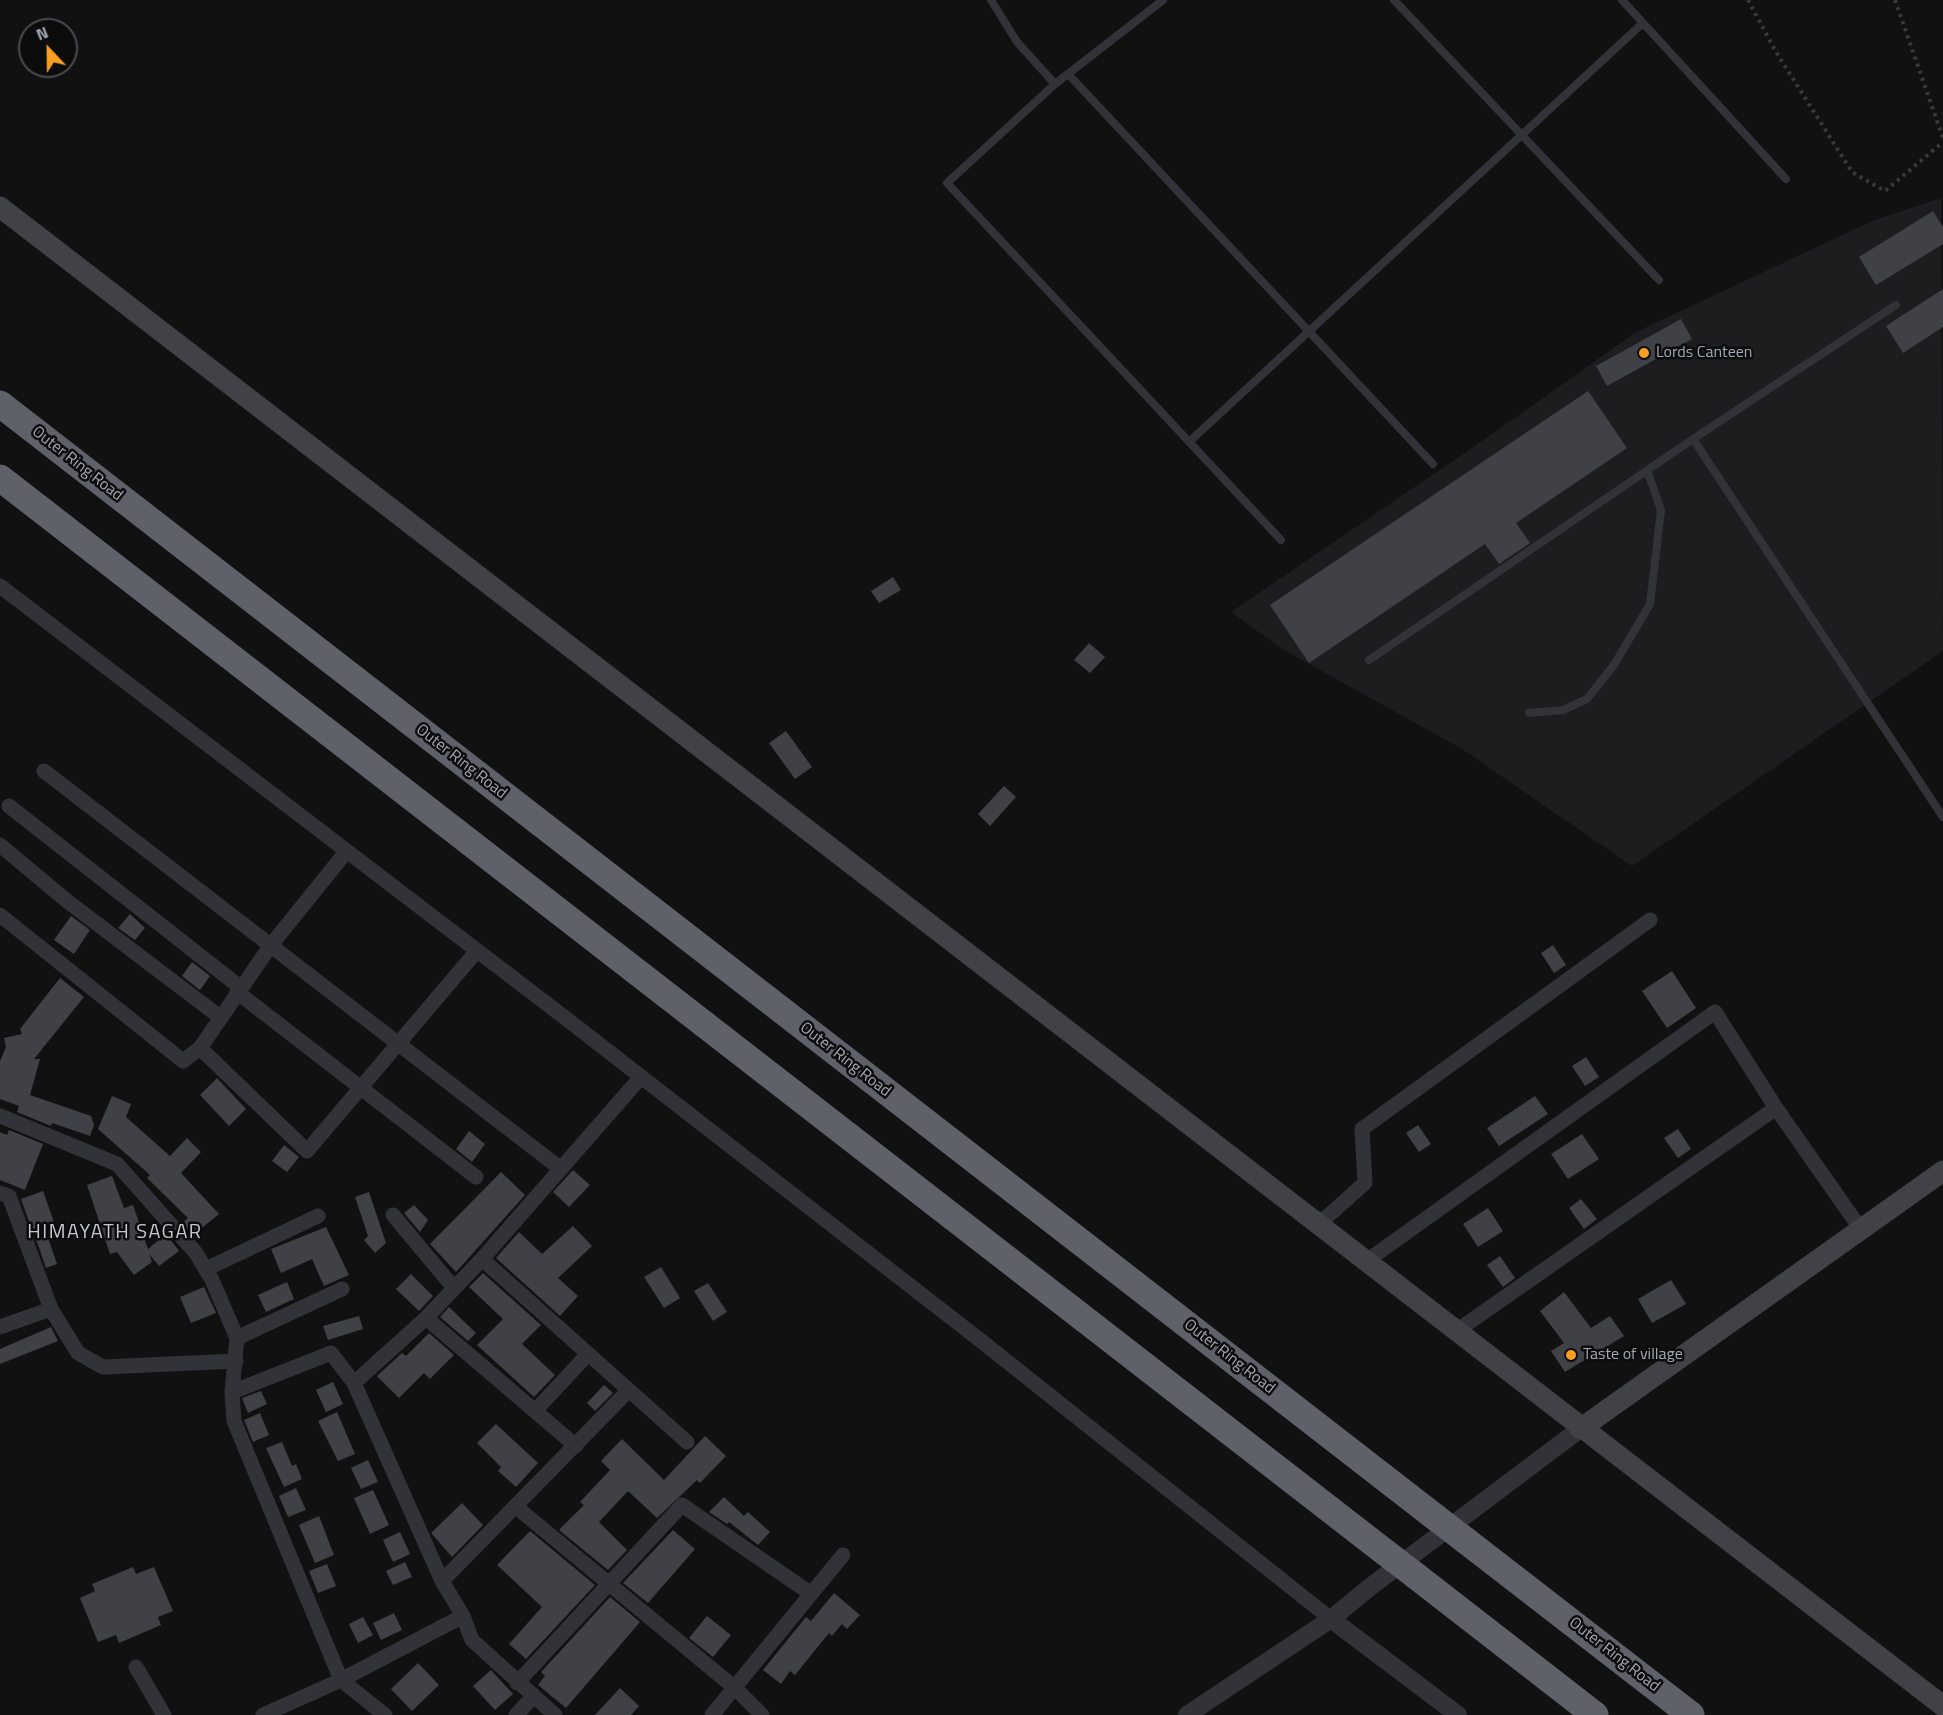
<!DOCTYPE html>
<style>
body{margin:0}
#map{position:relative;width:1943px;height:1715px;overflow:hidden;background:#111112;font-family:"Titillium Web",sans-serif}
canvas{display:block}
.north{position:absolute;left:18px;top:18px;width:60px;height:60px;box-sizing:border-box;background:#0c0c0d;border:2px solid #484b50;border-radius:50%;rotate:338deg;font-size:16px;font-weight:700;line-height:24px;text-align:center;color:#a2a9b4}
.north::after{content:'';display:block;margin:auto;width:21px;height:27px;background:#f89f23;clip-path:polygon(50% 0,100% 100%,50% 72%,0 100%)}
</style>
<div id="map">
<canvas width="1943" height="1715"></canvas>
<div class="north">N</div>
</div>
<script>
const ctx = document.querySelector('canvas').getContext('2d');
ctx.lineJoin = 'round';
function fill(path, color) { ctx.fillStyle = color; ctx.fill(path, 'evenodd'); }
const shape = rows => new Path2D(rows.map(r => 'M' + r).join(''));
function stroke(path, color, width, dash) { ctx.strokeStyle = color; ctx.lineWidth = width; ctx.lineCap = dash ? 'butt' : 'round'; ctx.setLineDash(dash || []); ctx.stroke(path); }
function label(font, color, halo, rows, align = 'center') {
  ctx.font = font + ' "Titillium Web",sans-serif'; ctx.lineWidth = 5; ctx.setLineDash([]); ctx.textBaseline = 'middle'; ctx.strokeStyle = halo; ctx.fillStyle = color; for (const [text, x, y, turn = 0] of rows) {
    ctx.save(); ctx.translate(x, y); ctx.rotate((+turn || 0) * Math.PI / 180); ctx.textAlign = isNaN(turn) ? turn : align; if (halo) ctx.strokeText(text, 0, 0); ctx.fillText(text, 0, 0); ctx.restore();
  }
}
fill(shape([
 [1941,198,1943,651,1632,866,1462,749,1282,649,1231,612,1488,437,1636,332,1872,221]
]), '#1d1d1f');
fill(shape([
 [1933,211,1943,227,1943,244,1876,285,1859,257],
 [1943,289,1943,327,1903,353,1886,326],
 [1681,319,1692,339,1607,386,1596,366],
 [1588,391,1627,448,1516,523,1530,543,1499,564,1485,544,1309,663,1270,605],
 [893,577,901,590,879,603,871,591],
 [1089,643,1105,657,1090,673,1074,660],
 [786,731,812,767,795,779,769,743],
 [1004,786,1016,797,990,826,978,814],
 [130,914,145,928,135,940,118,928],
 [71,916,90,930,74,954,54,940],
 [1553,945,1566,965,1554,973,1541,953],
 [192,962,210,976,200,990,182,976],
 [1672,971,1696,1008,1667,1028,1642,991],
 [60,978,84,997,34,1059,40,1059,30,1095,91,1116,94,1125,90,1136,52,1123,51,1126,17,1112,19,1106,0,1099,0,1061,6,1047,4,1038,22,1034,20,1029],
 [1586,1057,1599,1077,1585,1086,1572,1066],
 [217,1078,246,1109,229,1126,200,1095],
 [112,1096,131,1104,126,1117,170,1156,187,1138,201,1152,181,1173,219,1214,193,1235,182,1223,188,1218,147,1178,150,1175,98,1129],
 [1535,1096,1548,1114,1499,1146,1487,1128],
 [1418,1125,1431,1144,1419,1152,1406,1133],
 [1678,1129,1691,1149,1678,1158,1664,1138],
 [9,1130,43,1144,25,1190,0,1180,0,1132,7,1135],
 [469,1131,485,1144,472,1162,456,1149],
 [1582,1134,1599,1159,1568,1179,1551,1154],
 [284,1145,299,1157,287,1172,272,1161],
 [573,1170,590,1185,569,1207,553,1192],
 [501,1172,525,1195,456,1272,430,1244],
 [112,1176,124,1208,133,1205,148,1249,166,1234,179,1251,159,1266,149,1254,152,1262,134,1275,117,1252,110,1254,87,1185],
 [43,1191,54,1222,32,1230,21,1199],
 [369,1192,386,1243,375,1253,364,1240,368,1236,355,1197],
 [1581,1199,1597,1219,1584,1229,1569,1208],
 [414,1205,428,1220,420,1232,404,1213],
 [1488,1208,1503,1231,1478,1247,1463,1224],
 [573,1226,592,1246,558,1278,578,1296,560,1316,496,1258,519,1232,542,1254],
 [326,1227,349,1275,324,1286,312,1259,281,1273,271,1249],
 [47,1235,57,1264,46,1268,36,1239],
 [1500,1256,1515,1278,1503,1287,1487,1265],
 [661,1267,680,1298,664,1308,644,1277],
 [483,1273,541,1325,522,1344,555,1375,534,1397,477,1345,503,1319,469,1287],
 [411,1274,433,1296,419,1311,396,1289],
 [1671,1280,1686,1304,1652,1323,1638,1299],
 [287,1282,294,1299,266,1312,258,1295],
 [708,1283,727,1312,713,1321,694,1291],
 [204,1287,216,1313,191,1323,180,1297],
 [1564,1292,1591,1328,1610,1316,1624,1336,1565,1372,1551,1351,1564,1343,1540,1311],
 [449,1307,476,1333,468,1341,440,1317],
 [359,1316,363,1329,328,1340,323,1326],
 [51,1327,58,1341,0,1364,0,1349],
 [429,1333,454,1355,430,1379,424,1373,399,1398,377,1376,402,1353,406,1356],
 [333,1382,343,1404,326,1412,316,1390],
 [604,1385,613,1393,595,1411,587,1403],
 [261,1391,267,1404,248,1413,242,1398],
 [337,1412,355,1454,338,1461,318,1421],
 [260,1413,269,1435,253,1442,244,1420],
 [496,1424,538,1463,516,1487,498,1471,501,1467,477,1443],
 [705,1436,726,1456,700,1483,697,1480,657,1518,628,1491,599,1522,627,1550,608,1570,559,1530,584,1505,580,1502,610,1470,601,1461,622,1439,664,1480],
 [282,1442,292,1466,296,1464,302,1479,284,1487,266,1448],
 [368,1460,378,1482,361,1489,351,1468],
 [296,1488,306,1510,288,1517,279,1496],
 [373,1490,389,1525,370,1534,354,1498],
 [724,1497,744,1516,748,1512,770,1532,758,1545,729,1522,727,1524,709,1512],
 [462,1503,483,1525,452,1557,431,1533],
 [319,1516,334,1555,315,1563,299,1525],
 [673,1530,695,1549,648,1603,623,1583],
 [530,1531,595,1585,526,1659,509,1644,542,1607,497,1565],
 [400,1532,410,1554,393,1562,383,1540],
 [405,1562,412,1577,393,1585,386,1571],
 [327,1564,336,1586,318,1593,309,1571],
 [133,1567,136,1574,154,1567,173,1611,158,1617,161,1625,119,1643,116,1635,98,1642,80,1598,95,1591,92,1584],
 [834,1593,860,1615,847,1629,842,1624,832,1636,829,1633,795,1675,790,1671,781,1684,763,1670,806,1617,811,1621],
 [610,1597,640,1622,566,1708,538,1685,545,1676,541,1672],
 [394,1613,402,1630,381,1640,373,1623],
 [707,1616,731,1635,713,1657,689,1638],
 [363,1617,373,1635,358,1643,349,1624],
 [418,1663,439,1685,412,1711,391,1689],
 [491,1670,513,1694,495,1710,473,1686],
 [620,1688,639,1706,631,1715,595,1715]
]), '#404146');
stroke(shape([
 [1748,0,1776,52,1852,172,1885,191,1943,142],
 [1895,0,1943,138]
]), '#383a3f', 4, [3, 4.5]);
stroke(shape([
 [991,0,1017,42,1055,84],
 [1163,0,1055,84,947,183,1281,540],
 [1394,0,1659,280],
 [1622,0,1786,179],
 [1069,75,1433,464],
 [1693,439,1943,817],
 [1189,442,1643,23],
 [1369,660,1693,439,1896,305],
 [1529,713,1563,710,1587,699,1614,665,1650,604,1661,510,1648,473]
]), '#323338', 8);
stroke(shape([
 [0,586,568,1020,980,1340,1331,1619],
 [44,771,561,1169],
 [9,806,240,987],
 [0,845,67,901,220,1017],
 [0,915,183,1061,200,1048,271,945,346,852],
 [237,992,476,1177],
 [200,1048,307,1151,476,952],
 [0,1116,117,1164,196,1253,212,1280,237,1338,232,1392,234,1421,341,1680,385,1715],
 [0,1193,9,1196,51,1309],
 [393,1215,454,1288],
 [1320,1223,1365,1183,1362,1129,1650,920],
 [482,1259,687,1442],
 [1368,1260,1715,1012,1776,1108,1862,1231],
 [206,1269,318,1216],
 [426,1318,576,1446],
 [0,1327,51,1309,78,1353,103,1367,236,1361],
 [1458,1330,1776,1108],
 [237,1338,342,1289],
 [354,1383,442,1581,463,1616,472,1640,555,1715],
 [232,1392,331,1353,354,1383,426,1318,482,1259,641,1077],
 [535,1411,588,1354],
 [515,1506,735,1688,762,1715],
 [442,1581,629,1390],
 [136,1667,164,1715],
 [517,1683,682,1505,810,1593],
 [263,1715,341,1680,463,1616],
 [516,1715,533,1697],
 [712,1715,843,1555]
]), '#323338', 15);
stroke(shape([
 [1331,1619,1458,1715],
 [1187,1715,1331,1619,1370,1587,1580,1429]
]), '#323338', 18);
stroke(shape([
 [0,207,1943,1706],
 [1580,1429,1943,1171]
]), '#404248', 21);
stroke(shape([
 [0,404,1435,1517],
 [0,478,1386,1553],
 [1465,1540,1691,1715],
 [1416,1576,1595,1715]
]), '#5e6169', 27);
stroke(shape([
 [1435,1517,1465,1540],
 [1386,1553,1416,1576]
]), '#5e6169', 27);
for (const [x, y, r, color] of [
 [1644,353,6,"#f89f23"],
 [1571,1355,6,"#f89f23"]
]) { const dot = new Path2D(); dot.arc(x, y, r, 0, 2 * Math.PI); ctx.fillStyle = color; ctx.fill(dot); stroke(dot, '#0c0c0d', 2); }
label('16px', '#a2a9b4', '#0c0c0d', [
 ["Lords Canteen",1656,353],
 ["Taste of village",1583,1355]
], 'left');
label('16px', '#a2a9b4', '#0c0c0d', [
 ["Outer Ring Road",77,464,38],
 ["Outer Ring Road",461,762,38],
 ["Outer Ring Road",845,1060,38],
 ["Outer Ring Road",1229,1357,38],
 ["Outer Ring Road",1614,1655,38]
]);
ctx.letterSpacing = '1.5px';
label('20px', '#c3c7d0', '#0c0c0d', [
 ["HIMAYATH SAGAR",115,1233]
]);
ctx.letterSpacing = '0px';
</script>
